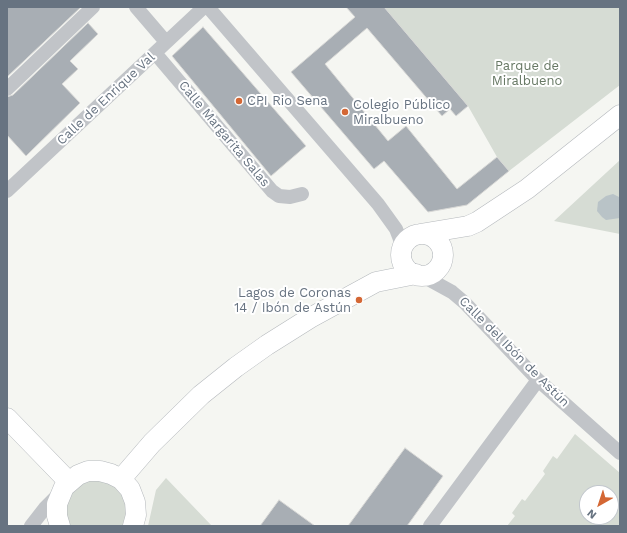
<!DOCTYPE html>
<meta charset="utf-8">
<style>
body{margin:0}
#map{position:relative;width:627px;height:533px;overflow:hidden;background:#f5f6f2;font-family:"Work Sans",sans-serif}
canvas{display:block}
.frame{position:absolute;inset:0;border:8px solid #677381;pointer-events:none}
.north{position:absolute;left:579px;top:485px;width:40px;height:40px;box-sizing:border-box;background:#fff;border:1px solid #c2c7cd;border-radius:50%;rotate:219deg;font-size:11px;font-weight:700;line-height:16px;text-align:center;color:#677381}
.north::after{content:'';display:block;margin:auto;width:14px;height:18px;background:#d46734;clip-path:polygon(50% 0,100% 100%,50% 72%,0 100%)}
</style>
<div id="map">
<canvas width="627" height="533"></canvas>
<div class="frame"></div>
<div class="north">N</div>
</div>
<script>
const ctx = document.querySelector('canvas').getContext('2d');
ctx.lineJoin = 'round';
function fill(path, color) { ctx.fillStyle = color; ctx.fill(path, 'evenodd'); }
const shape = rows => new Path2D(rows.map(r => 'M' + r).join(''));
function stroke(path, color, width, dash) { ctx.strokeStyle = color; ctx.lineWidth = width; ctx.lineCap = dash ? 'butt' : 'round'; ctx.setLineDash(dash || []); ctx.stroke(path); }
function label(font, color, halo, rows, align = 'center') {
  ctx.font = font + ' "Work Sans",sans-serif'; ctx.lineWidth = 4; ctx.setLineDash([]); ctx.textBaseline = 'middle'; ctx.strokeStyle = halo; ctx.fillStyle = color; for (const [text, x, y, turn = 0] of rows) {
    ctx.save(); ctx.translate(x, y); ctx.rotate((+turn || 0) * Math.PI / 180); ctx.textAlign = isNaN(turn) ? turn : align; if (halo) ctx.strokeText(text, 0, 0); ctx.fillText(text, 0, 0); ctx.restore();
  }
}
fill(shape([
 [384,7,620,7,620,85,509,171,497,157,468,106],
 [620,160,620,234,554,221],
 [575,434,620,473,620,526,507,526,515,516,512,513,522,499,525,501,545,474,543,471,553,456,557,459],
 [587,493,611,493,611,517,587,517],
 [91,478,114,483,128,502,125,526,69,526,65,503,68,494],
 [166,478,212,526,148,526,156,490]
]), '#d6dcd4');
fill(shape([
 [613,194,619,197,620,200,620,218,606,220,602,217,597,211,598,202,606,196]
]), '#b9c3c7');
const building = shape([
 [7,7,81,7,7,77,7,7],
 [346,7,384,7,468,106,456,116,450,109,442,116,367,28,325,64,388,141,406,126,457,189,497,157,509,171,467,205,428,212,384,161,374,169,291,72,355,17,346,7],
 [88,23,98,34,70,61,78,69,62,84,80,103,26,156,7,135,7,97,13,95,88,23],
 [203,27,306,146,271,176,172,56,203,27],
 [405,448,443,476,407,526,348,526,405,448],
 [279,500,315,526,260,526,279,500]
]);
fill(building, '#a8aeb4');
stroke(building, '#d7d7d5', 1);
const secondary = shape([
 [420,234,468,226,477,222,527,189,620,115],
 '401 255a21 21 0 1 1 42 0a21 21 0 1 1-42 0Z',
 [7,418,69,482],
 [121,479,152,443,201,395,236,367,267,345,310,318,376,282,416,274],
 [60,526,57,516,57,504,64,487,78,475,88,471,100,471,111,474,121,479,130,489,135,502,136,515,133,526]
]);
stroke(secondary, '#b4b8bc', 21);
stroke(shape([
 [136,7,166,42],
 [208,7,378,204,396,229,403,247],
 [155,53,272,191,279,196,290,197,302,194],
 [7,89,93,7],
 [7,191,204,7],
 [421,275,452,292,465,303,538,380,620,453],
 [31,526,45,508,60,493],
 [430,526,538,380]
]), '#c1c4c8', 14);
stroke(secondary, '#fff', 20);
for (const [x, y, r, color] of [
 [239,101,4,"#d46734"],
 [345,112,4,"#d46734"],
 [359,300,4,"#d46734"]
]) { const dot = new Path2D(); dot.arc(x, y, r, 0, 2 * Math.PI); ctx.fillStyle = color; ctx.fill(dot); stroke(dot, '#fff', 1.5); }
label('13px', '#687965', '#fff', [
 ["Parque de",527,66],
 ["Miralbueno",527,81]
]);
label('13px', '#677381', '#fff', [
 ["Calle de Enrique Val",106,99,-43],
 ["Calle Margarita Salas",224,134,50],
 ["Calle del Ibón de Astún",514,352,45]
]);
label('13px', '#677381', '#fff', [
 ["CPI Rio Sena",247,101],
 ["Colegio Público",353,105],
 ["Miralbueno",353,120],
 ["Lagos de Coronas",351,293,"right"],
 ["14 / Ibón de Astún",351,308,"right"]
], 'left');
</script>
